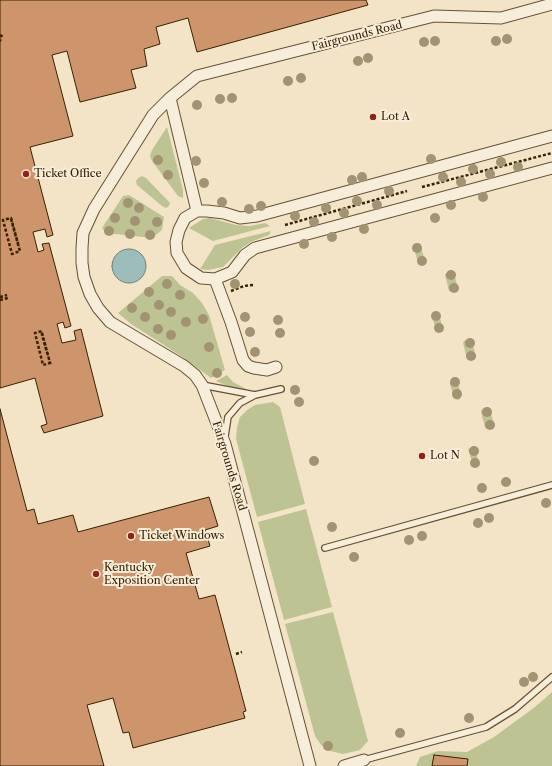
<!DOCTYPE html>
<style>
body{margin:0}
canvas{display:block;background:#f3e4c7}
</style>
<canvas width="552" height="766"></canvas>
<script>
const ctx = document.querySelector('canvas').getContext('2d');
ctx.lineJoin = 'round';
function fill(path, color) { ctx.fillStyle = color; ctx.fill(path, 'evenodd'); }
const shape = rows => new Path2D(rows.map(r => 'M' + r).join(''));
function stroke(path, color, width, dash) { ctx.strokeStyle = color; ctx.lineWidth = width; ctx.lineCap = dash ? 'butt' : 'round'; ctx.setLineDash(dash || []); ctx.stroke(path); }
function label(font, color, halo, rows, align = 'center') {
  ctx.font = font + ' "Libre Caslon Text",serif'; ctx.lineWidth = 4; ctx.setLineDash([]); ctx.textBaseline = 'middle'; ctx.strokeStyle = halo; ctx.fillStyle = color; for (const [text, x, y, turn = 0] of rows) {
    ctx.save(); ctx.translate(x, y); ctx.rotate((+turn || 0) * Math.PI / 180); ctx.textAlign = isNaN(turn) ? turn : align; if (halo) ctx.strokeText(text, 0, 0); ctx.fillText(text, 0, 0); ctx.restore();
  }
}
fill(shape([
 [167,127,183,190,183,198,178,196,152,161,150,156,152,150],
 [142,176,146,178,170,203,169,206,166,208,162,206,137,185,136,181,138,178],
 [129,195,164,217,162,230,152,238,106,233,102,228,123,196],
 [210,218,236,225,250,226,265,223,270,226,213,241,189,228,203,219],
 [271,231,269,235,253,241,243,247,223,267,208,270,200,269,215,245],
 [420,243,425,261,421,264,418,263,414,248,414,245],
 [451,272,454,273,458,289,457,291,452,292,449,291,445,275,446,273],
 [162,276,172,276,180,285,193,293,202,303,209,315,225,370,211,378,181,356,131,324,118,313],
 [438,311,443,329,439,332,436,331,432,316,432,313],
 [469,339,472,341,476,357,475,359,470,360,467,359,463,343,464,341],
 [227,375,233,382,248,390,232,388,216,381],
 [452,380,456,380,458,382,461,397,459,400,454,399,450,384,450,382],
 [273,402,280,407,305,504,257,517,236,439,237,427,240,417,247,410,255,405],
 [488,407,490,409,494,425,493,427,488,428,485,427,481,412,482,409],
 [474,447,480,465,477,467,474,468,468,449],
 [306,509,332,607,284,620,258,522],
 [333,612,368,741,360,750,343,754,330,751,321,745,315,736,285,624],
 [552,692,552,766,416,766,420,757,438,751,467,752,494,737,535,707]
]), '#bec393');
const water = shape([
 '112 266a17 17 0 1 1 34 0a17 17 0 1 1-34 0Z'
]);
fill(water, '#9dbdbd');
stroke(water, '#747f71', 1);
const building = shape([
 [0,0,366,0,368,5,197,52,188,18,156,27,160,44,144,49,147,66,131,70,136,88,80,102,67,51,52,55,73,136,30,147,53,235,47,237,45,229,33,232,38,252,44,250,42,244,49,243,71,326,65,328,63,322,57,324,62,343,76,340,74,331,81,329,103,416,44,433,41,426,47,424,35,378,0,388,0,0],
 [0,409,27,511,34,509,38,524,73,515,78,532,209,497,218,526,205,530,210,546,186,553,199,599,215,595,246,711,243,712,245,718,133,748,129,732,123,733,113,698,87,705,104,766,0,766,0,409],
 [434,755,468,759,467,766,432,766,434,755]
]);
fill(building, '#ce956d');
stroke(building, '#372100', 1);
const lane = shape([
 [202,385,255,395],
 [225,436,228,417,240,403,255,395,281,389],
 [325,548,552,485],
 [364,760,486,727,515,709,552,677]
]);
const street = shape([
 [170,98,197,211],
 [552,136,257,216,240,218,224,213,207,211,197,211,185,218,179,230,176,242,177,253,186,268,201,278,215,279,232,272,245,255,255,248,552,168],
 [215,279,231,322,243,360,248,366,254,368,267,370,276,367],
 [310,766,225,444,202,385,195,375,184,366,110,322,98,308,90,294,84,277,82,263,82,248,83,233,94,209,153,115,170,98,197,76,434,16,501,18,552,4],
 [344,766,364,760]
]);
stroke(lane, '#665232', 8);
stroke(street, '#665232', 13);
stroke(shape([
 [0,35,3,37],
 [0,40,1,41],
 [422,187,552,153],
 [11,219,19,248,20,251,12,254,3,220,11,218,19,247],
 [285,225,407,191],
 [231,291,244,286,253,285],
 [0,297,7,295],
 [0,300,8,298],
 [42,333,49,359,50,363,43,365,35,333,42,331,42,335,51,366],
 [236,654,242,652]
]), '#372100', 2.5, [3, 2]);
stroke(lane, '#f7eddb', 5.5);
stroke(street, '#f7eddb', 11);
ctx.fillStyle = '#a29472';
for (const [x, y] of [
 [507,39],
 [435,41],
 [496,41],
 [424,42],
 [368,58],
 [358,61],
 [301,78],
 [288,81],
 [232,98],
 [220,99],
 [197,105],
 [431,159],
 [158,160],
 [196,161],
 [501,162],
 [518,167],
 [473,169],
 [490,174],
 [168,175],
 [362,177],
 [443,177],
 [352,180],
 [461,182],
 [204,183],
 [389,191],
 [483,197],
 [357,201],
 [222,202],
 [128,203],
 [377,205],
 [451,205],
 [261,206],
 [139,208],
 [326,208],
 [249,209],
 [344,213],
 [295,216],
 [115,218],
 [435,218],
 [135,221],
 [157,222],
 [314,222],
 [364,229],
 [109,231],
 [130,234],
 [150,235],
 [332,237],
 [304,244],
 [417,248],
 [422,261],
 [451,275],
 [167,284],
 [235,284],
 [454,288],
 [149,292],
 [180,295],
 [159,305],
 [132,308],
 [171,312],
 [436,316],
 [145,317],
 [245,317],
 [203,319],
 [278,320],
 [186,322],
 [439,328],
 [158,329],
 [250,332],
 [280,333],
 [171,335],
 [470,343],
 [209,347],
 [255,352],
 [471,356],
 [217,373],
 [455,382],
 [295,390],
 [457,394],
 [299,402],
 [487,412],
 [490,425],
 [474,451],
 [314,461],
 [475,463],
 [506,482],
 [482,488],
 [546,503],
 [489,518],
 [478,523],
 [332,527],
 [422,536],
 [409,540],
 [354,557],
 [533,677],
 [524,682],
 [469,718],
 [400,733],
 [328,746]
]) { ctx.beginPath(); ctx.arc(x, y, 5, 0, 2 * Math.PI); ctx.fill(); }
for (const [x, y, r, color] of [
 [373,117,4,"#8f2418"],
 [26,174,4,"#8f2418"],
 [422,456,4,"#8f2418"],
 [131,536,4,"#8f2418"],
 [96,574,4,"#8f2418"]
]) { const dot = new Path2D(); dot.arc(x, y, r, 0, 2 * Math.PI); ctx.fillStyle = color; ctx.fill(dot); stroke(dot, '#f7eddb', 1.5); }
label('11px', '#372100', '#f7eddb', [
 ["Fairgrounds Road",357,36,-14],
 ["Fairgrounds Road",229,466,73]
]);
label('11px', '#372100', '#f7eddb', [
 ["Lot A",381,117],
 ["Ticket Office",34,174],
 ["Lot N",430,456],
 ["Ticket Windows",139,536],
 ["Kentucky",104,568],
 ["Exposition Center",104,581]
], 'left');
</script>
